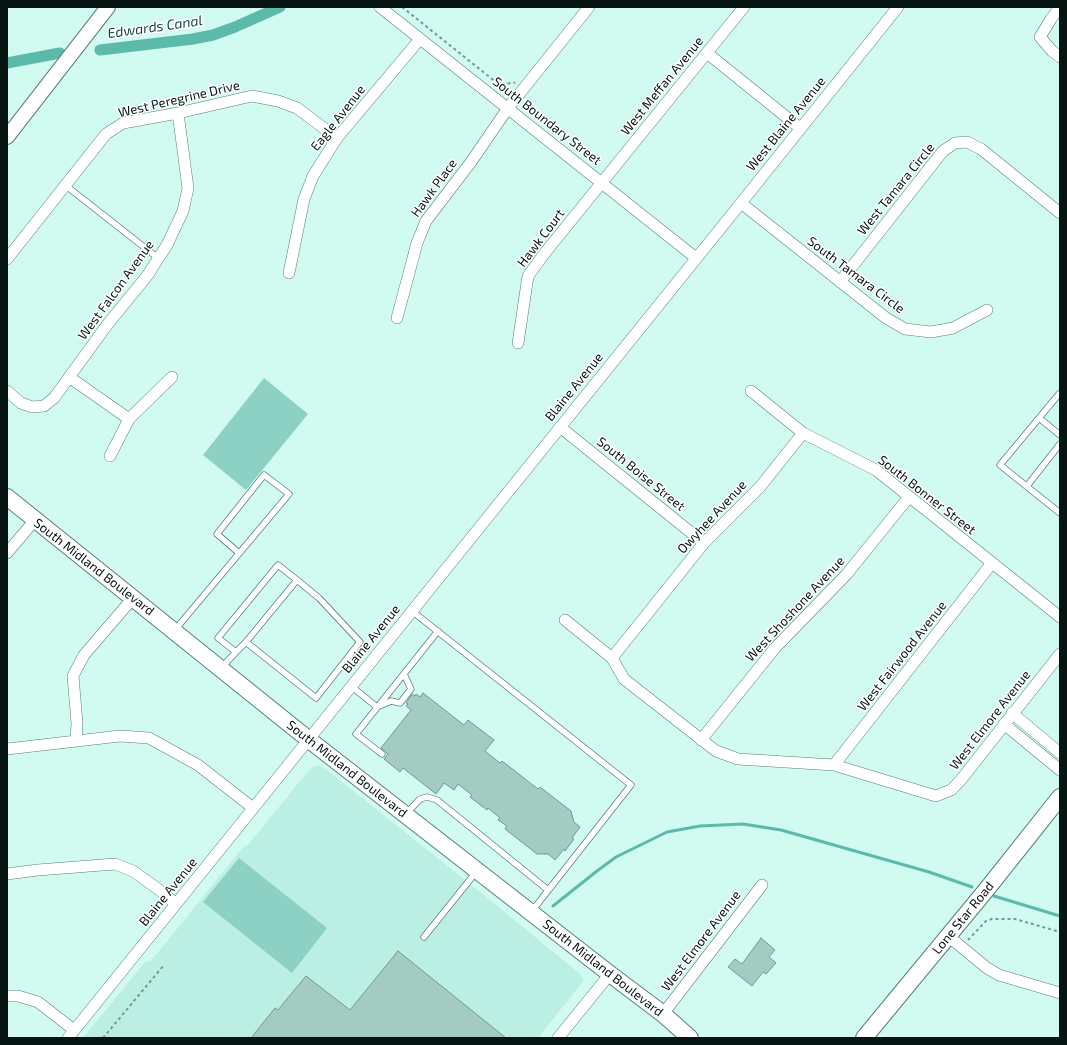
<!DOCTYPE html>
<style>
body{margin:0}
#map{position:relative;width:1067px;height:1045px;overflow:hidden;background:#d1faf1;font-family:"Exo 2",sans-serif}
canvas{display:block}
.frame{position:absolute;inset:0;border:8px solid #061512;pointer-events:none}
</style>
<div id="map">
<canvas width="1067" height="1045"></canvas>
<div class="frame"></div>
</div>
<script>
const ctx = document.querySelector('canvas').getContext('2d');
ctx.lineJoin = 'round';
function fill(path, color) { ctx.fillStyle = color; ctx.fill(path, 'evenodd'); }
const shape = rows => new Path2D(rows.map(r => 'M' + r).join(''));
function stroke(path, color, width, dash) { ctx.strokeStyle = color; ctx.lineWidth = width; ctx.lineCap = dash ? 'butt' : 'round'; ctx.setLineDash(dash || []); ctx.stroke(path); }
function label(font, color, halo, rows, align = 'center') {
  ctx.font = font + ' "Exo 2",sans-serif'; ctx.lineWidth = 3; ctx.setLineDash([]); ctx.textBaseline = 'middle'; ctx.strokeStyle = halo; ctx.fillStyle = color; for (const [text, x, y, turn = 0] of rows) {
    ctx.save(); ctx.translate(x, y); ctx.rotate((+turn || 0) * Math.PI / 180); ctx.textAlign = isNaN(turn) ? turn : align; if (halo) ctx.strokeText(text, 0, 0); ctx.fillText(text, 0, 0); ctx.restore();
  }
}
fill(shape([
 [318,765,327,770,484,895,580,974,583,981,581,984,538,1038,83,1038,145,962,151,961,245,845,247,846,305,775,311,768]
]), '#bcefe4');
fill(shape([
 [264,378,308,414,246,490,203,455],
 [239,858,327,928,292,973,203,902]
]), '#8cd1c3');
stroke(shape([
 [994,896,1060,916],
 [553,906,597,871,616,857,667,832,700,826,743,824,781,830,929,872,972,887]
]), '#5bbaa9', 3);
stroke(shape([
 [100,50,193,39,213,35,235,27,280,7],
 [7,63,60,53]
]), '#5bbaa9', 11);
const building = shape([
 [423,693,464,725,468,720,494,740,485,751,500,763,502,761,538,789,540,787,571,811,574,822,580,827,572,838,574,839,565,851,564,849,555,860,548,854,537,854,505,829,507,826,498,820,500,818,488,808,487,810,470,797,472,795,458,784,454,790,444,783,436,794,403,768,400,772,384,759,388,754,381,748,411,710,406,706,408,704,406,703,412,694,415,696,416,694,420,697,423,693],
 [761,938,775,950,769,957,776,963,766,974,763,972,752,986,728,967,735,959,742,964,761,938],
 [398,951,506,1038,251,1038,275,1008,278,1010,306,976,350,1010,398,951]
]);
fill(building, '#a3cbc2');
stroke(building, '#739991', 1);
const service = shape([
 [65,185,158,258],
 [1059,394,1000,465,1060,513],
 [1039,418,1060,435],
 [1027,486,1060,444],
 [412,611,631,785,532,911],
 [174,631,289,494,264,475,217,534,239,553],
 [246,642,236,652,218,638,278,565,297,580,246,642,316,698,360,642,319,598,297,580],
 [221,668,236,652],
 [351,686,377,707,391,701,400,703,411,689,404,674],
 [382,754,356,734,438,631],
 [406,814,420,799,427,797,437,800,548,890],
 [424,937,477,871]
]);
const minor = shape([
 [380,7,696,258],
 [1060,7,1051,19,1040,37,1052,51,1060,57],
 [707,53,800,128],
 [741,203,886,318,905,329,931,332,953,328,987,310],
 [7,259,106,134,123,123,178,113,252,96,278,101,297,108,337,138],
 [289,273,304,199,313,176,337,138,420,39],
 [840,282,943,151,955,143,967,142,981,149,1060,213],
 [397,318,417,243,426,221,471,162,508,108,589,7],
 [518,343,528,276,544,254,744,7],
 [69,377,129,419],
 [7,391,21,403,32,407,44,406,54,398,107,325,147,276,167,245,183,211,188,188,178,113],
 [751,391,803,433,876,470,1060,617],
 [560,427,704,543],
 [110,456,129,419,172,377],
 [7,553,35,520],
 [565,620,612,658,624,679,716,751,738,759,834,765,936,796,951,790,960,781,1060,654],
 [612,658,704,543,760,487,803,433],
 [1012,713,1060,753],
 [1004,724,1060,770],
 [701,740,775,648,846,575,909,497],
 [76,741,77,723,73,676,84,655,133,598],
 [7,749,120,736,149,738,198,765,253,808],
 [834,765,992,563],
 [7,874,38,870,115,864,133,871,158,889,176,904],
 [948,936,987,968,999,975,1060,993],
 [7,996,18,996,38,1002,74,1030],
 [663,1014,762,885],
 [68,1038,741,203,898,7],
 [558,1038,610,974]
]);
const tertiary = shape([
 [7,137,108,7]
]);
const secondary = shape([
 [7,497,308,739,610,974,663,1014,690,1038],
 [864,1038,987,889,1060,797]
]);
stroke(service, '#597f77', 7);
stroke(minor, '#597f77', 12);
stroke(tertiary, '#597f77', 16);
stroke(secondary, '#597f77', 18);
stroke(shape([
 [402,7,492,79,502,84,514,83,515,82],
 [968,940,986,921,992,919,1015,919,1060,932],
 [103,1038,164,965]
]), '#799791', 2, [3, 3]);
stroke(service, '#fff', 5.5);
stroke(minor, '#fff', 11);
stroke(tertiary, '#fff', 14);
stroke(secondary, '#fff', 16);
label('13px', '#061512', '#fff', [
 ["West Meffan Avenue",662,86,-51],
 ["West Peregrine Drive",179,99,-13],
 ["Eagle Avenue",338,118,-52],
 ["South Boundary Street",547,121,38],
 ["West Blaine Avenue",786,124,-51],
 ["Hawk Place",434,188,-54],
 ["West Tamara Circle",896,189,-51],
 ["Hawk Court",541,238,-53],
 ["South Tamara Circle",856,275,37],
 ["West Falcon Avenue",116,290,-54],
 ["Blaine Avenue",574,387,-51],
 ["South Boise Street",641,474,39],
 ["South Bonner Street",927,495,38],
 ["Owyhee Avenue",712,517,-47],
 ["South Midland Boulevard",94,567,38],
 ["West Shoshone Avenue",795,609,-47],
 ["Blaine Avenue",371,639,-51],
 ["West Fairwood Avenue",902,656,-52],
 ["West Elmore Avenue",990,720,-52],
 ["South Midland Boulevard",347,769,38],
 ["Blaine Avenue",168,892,-51],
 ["Lone Star Road",963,918,-51],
 ["West Elmore Avenue",701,941,-53],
 ["South Midland Boulevard",603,968,38]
]);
label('italic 14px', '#18433c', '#fff', [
 ["Edwards Canal",155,27,-8]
]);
</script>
